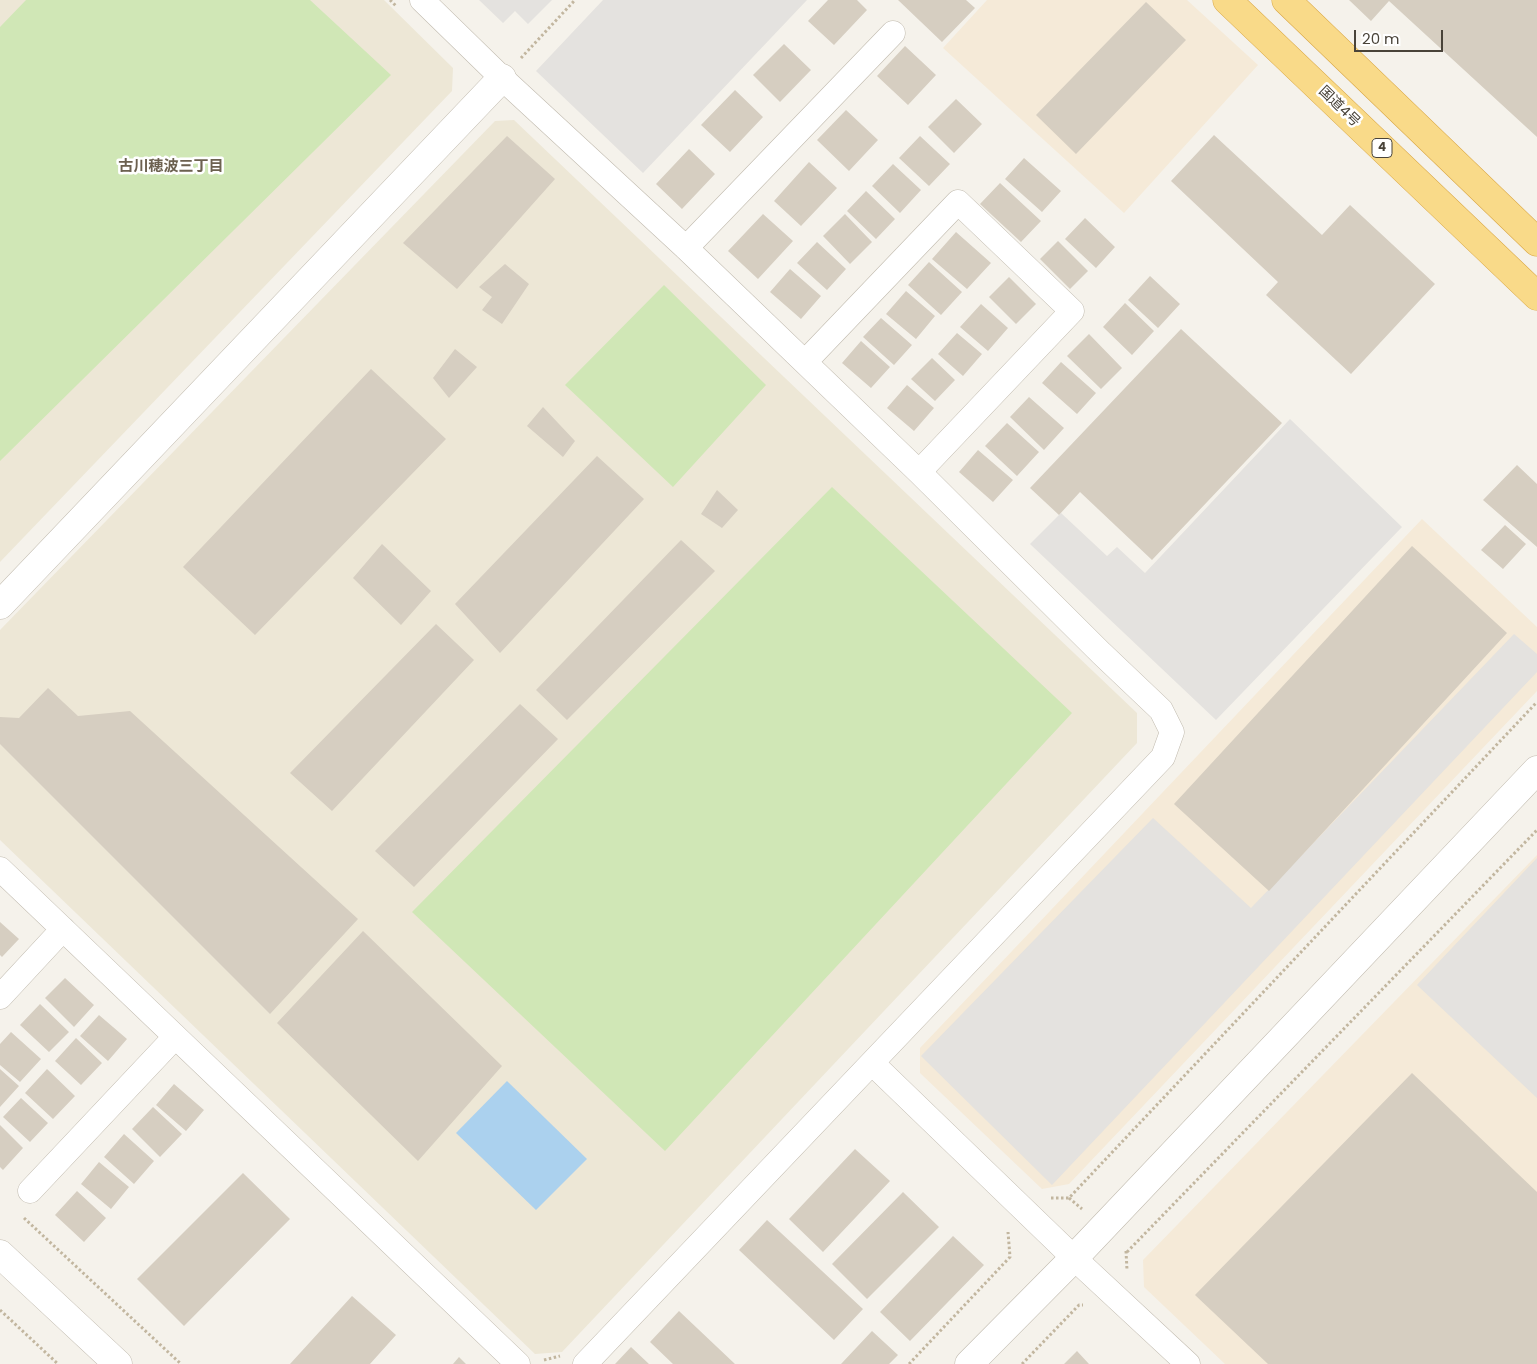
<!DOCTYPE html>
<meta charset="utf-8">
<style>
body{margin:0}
#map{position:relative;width:1537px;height:1364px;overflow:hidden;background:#f5f2eb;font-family:Poppins,sans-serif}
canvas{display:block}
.scale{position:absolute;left:1354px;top:30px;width:89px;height:22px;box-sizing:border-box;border:2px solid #494339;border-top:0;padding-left:6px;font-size:15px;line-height:18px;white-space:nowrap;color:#494339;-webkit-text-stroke:4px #fff;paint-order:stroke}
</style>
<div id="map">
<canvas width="1537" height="1364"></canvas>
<div class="scale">20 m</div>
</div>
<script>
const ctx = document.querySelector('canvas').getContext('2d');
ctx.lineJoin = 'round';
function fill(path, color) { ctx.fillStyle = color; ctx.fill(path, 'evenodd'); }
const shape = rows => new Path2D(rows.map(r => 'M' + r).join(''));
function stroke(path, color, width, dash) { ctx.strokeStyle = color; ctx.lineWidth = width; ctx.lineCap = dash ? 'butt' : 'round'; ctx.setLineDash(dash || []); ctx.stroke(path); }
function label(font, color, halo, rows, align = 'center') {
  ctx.font = font + ' Poppins,"Noto Sans JP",sans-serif'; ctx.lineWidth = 5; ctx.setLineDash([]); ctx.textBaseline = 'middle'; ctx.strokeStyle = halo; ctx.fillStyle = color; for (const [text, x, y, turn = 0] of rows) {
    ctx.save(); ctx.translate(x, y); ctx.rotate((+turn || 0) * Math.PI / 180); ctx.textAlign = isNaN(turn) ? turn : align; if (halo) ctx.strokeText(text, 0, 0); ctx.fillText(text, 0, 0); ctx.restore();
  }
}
fill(shape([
 [987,0,1187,0,1258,65,1124,213,943,48],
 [1422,519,1537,627,1537,691,1069,1184,1042,1189,920,1073,920,1048],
 [1537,855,1537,1364,1225,1364,1144,1287,1143,1260]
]), '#f5ead8');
fill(shape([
 [0,0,384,0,453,68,452,91,0,562],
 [514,120,1137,713,1137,743,562,1352,535,1354,0,840,0,630,495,121]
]), '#ede7d6');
fill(shape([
 [26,0,310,0,391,75,0,461,0,27],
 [664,285,766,385,673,487,565,385],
 [832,487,1072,713,665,1151,412,912]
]), '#d0e7b6');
fill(shape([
 [479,0,552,0,528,24,515,11,503,23],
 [603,0,807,0,643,173,536,71],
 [1290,419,1402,527,1216,720,1030,544,1061,513,1107,556,1117,547,1145,573],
 [1514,634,1537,654,1537,672,1052,1185,921,1056,1153,818,1251,908],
 [1537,858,1537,1098,1417,985]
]), '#e4e2df');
fill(shape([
 [507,1081,587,1159,536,1210,456,1133]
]), '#abd1ee');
fill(shape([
 [828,0,857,0,867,10,834,45,808,21],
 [898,0,966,0,975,8,942,42],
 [1349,0,1537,0,1537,137,1389,1,1371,21],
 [1146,2,1186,40,1076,154,1036,115],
 [784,44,811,70,780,102,753,75],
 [905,46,936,75,908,105,877,76],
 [735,90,763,117,730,152,701,125],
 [956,99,982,124,954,153,928,127],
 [846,110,878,140,849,171,817,140],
 [1214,135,1322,235,1350,205,1435,284,1351,374,1266,295,1278,282,1171,181],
 [507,136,555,179,457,289,403,243],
 [920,136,950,164,929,186,899,158],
 [689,149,715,174,682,209,656,184],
 [1024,158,1061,191,1042,212,1005,179],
 [809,162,837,188,801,226,774,201],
 [893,164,921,190,900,213,872,186],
 [1000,183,1041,221,1021,242,980,204],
 [866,191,895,219,876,239,847,211],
 [763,214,793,241,758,279,728,251],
 [845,214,872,242,850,264,823,236],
 [1085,218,1115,247,1096,268,1065,239],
 [956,232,991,263,967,289,932,259],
 [1058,241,1088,271,1070,289,1040,259],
 [817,242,846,269,827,290,797,263],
 [929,262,962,292,941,315,908,285],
 [505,264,529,284,502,324,482,310,492,297,479,287],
 [790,269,821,296,801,319,770,292],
 [1150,276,1180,304,1158,328,1128,300],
 [1009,277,1036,304,1016,324,989,297],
 [906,291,935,316,916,339,886,314],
 [1125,303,1154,331,1132,355,1103,327],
 [981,304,1008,328,988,351,960,327],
 [881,318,912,345,894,365,863,337],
 [1181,329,1282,423,1152,560,1080,492,1059,515,1030,488],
 [957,333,982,354,963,376,938,354],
 [1089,334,1122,368,1101,389,1067,356],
 [861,341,890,367,871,388,842,363],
 [455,349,477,367,449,398,433,378],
 [932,358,955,380,935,401,911,379],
 [1061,362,1096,393,1077,414,1042,383],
 [371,369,446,439,255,635,183,567],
 [907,385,934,408,914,431,887,408],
 [1029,397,1064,428,1044,450,1010,417],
 [543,407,575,441,563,457,527,426],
 [1007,423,1039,452,1017,476,985,446],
 [978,450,1013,480,993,502,959,472],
 [597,456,644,499,500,653,455,604],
 [1517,465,1537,484,1537,547,1483,500],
 [717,490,738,510,722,528,701,514],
 [1505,525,1526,544,1503,569,1481,550],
 [681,540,715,571,567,720,536,690],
 [382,544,431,591,401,625,353,578],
 [1412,546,1507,633,1269,891,1174,804],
 [436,624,474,660,332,811,290,773],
 [48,688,78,716,130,711,358,919,270,1014,0,744,0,717,19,718],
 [520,704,558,739,414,887,375,851],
 [0,922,19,939,2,957,0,955],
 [363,931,502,1066,418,1161,277,1023],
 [65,978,94,1005,74,1027,45,998],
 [40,1004,69,1032,49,1052,20,1025],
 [99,1015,127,1039,108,1061,80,1036],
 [11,1032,41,1059,20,1082,0,1065,0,1044],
 [76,1038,102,1063,81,1085,55,1061],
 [0,1069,19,1086,0,1107],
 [47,1069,75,1096,53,1119,25,1093],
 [1412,1073,1537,1192,1537,1364,1268,1364,1195,1295],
 [174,1084,204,1110,186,1131,156,1105],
 [21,1098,48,1123,30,1142,3,1117],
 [153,1107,182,1134,160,1157,132,1129],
 [0,1125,23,1148,3,1170,0,1167],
 [124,1134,154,1161,134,1184,104,1157],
 [855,1149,890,1181,823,1252,789,1219],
 [99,1162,129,1187,111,1209,81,1184],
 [243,1173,290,1219,184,1326,137,1279],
 [77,1191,106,1218,84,1242,55,1215],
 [903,1192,939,1227,867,1299,832,1264],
 [767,1220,863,1309,834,1340,739,1250],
 [953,1236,984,1265,910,1341,880,1312],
 [352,1296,396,1335,370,1364,290,1364],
 [679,1311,735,1364,673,1364,650,1342],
 [872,1331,898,1355,889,1364,841,1364],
 [631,1347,649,1364,615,1364],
 [1077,1351,1089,1364,1064,1364],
 [459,1357,466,1364,453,1364]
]), '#d6cec1');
const minor = shape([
 [422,0,502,78,686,248,919,472,1101,653,1161,710,1172,732,1163,757,585,1364],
 [686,248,893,33],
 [805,362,958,202,1072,311,919,472],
 [0,869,518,1364],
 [0,997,63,929],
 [872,1063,1074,1258,1188,1364],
 [30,1191,175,1037]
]);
const tertiary = shape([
 [0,605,502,78],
 [0,1254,118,1364],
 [969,1364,1074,1258,1537,770]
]);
const trunk = shape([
 [1227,0,1537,296],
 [1286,0,1537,242]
]);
stroke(minor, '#c0baae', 25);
stroke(tertiary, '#c0baae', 29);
stroke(trunk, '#d8a542', 29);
stroke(shape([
 [390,0,396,6],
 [521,58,575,0],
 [1051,1198,1069,1198,1537,702],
 [1069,1198,1082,1209],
 [24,1218,181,1364],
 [1126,1251,1127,1270],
 [1127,1252,1537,830],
 [0,1310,58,1364],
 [544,1360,560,1356],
 [909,1364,1010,1257,1008,1232],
 [1022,1364,1079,1305,1083,1305]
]), '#c2b69f', 3, [2.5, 2.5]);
stroke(minor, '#fff', 24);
stroke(tertiary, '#fff', 28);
stroke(trunk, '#f9da89', 28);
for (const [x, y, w] of [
 [1382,148,20]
]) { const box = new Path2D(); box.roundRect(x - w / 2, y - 9.5, w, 19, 4); ctx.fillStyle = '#fff'; ctx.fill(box); stroke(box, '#494339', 1); }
label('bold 12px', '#494339', null, [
 ["4",1382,148]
]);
label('14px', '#494339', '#fff', [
 ["国道4号",1339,107,44]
]);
label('bold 15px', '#6c6150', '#fff', [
 ["古川穂波三丁目",171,167]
]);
</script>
